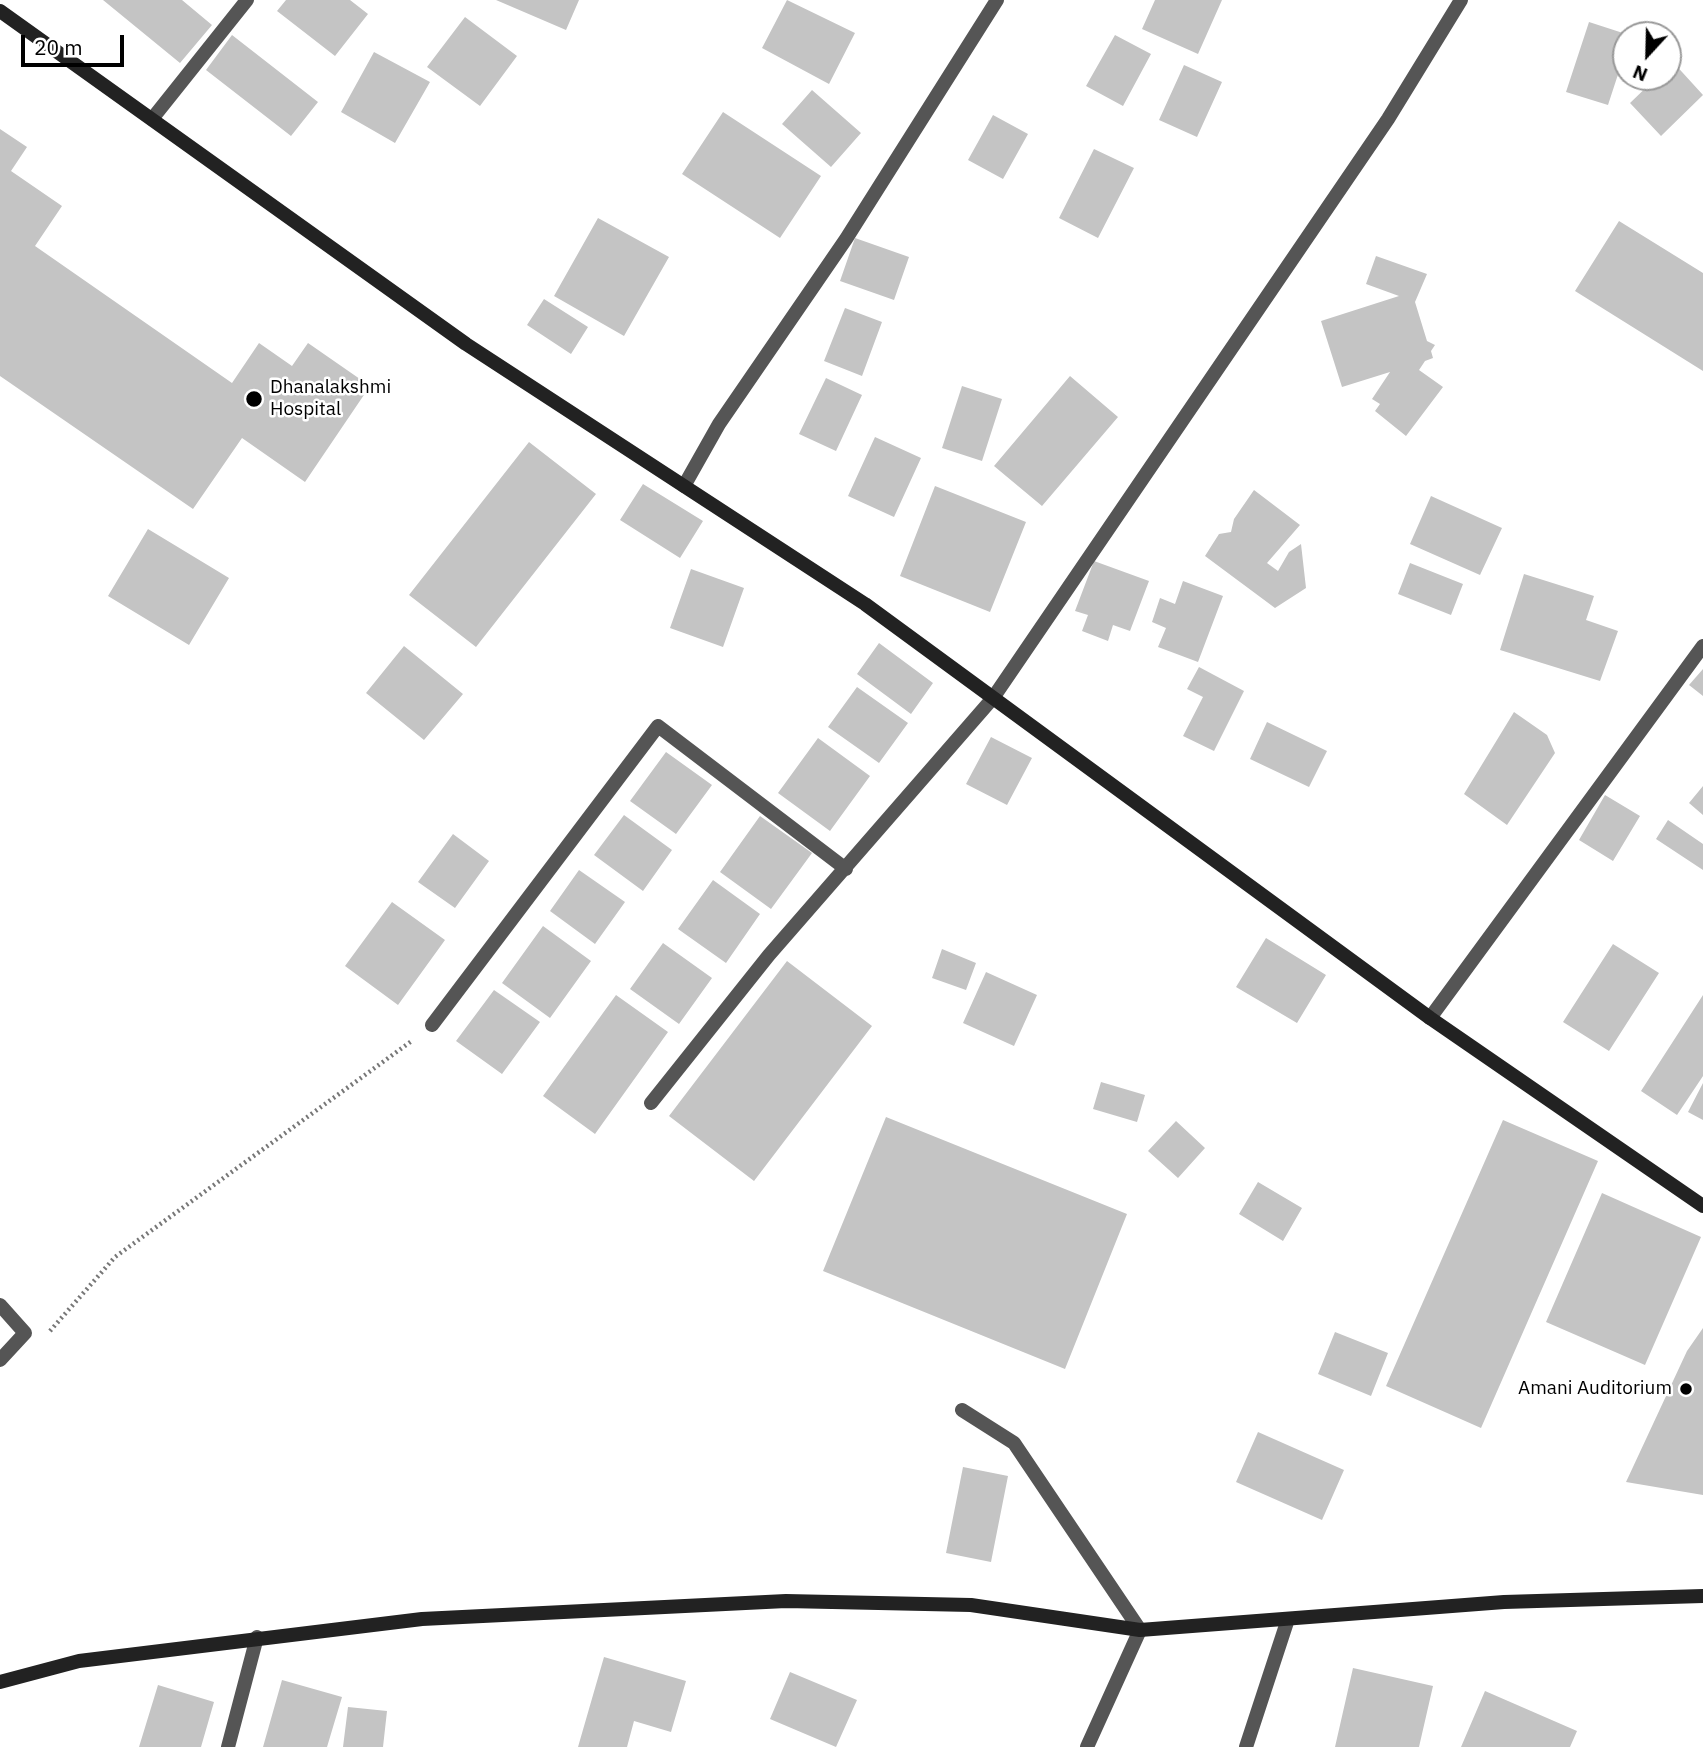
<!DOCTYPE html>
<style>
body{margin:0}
#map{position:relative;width:1703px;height:1747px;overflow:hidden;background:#fff;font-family:"IBM Plex Sans",sans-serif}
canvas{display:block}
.north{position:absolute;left:1612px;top:21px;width:70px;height:70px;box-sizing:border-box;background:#fff;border:2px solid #999;border-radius:50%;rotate:202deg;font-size:19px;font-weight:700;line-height:28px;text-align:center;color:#000}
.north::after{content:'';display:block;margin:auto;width:24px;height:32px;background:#000;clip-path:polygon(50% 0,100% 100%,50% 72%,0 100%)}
.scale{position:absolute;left:21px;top:35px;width:103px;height:32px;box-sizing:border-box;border:4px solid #000;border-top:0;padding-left:9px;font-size:21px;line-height:24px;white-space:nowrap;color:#000;-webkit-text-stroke:5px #fff;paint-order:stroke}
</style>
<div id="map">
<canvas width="1703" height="1747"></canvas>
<div class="north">N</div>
<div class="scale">20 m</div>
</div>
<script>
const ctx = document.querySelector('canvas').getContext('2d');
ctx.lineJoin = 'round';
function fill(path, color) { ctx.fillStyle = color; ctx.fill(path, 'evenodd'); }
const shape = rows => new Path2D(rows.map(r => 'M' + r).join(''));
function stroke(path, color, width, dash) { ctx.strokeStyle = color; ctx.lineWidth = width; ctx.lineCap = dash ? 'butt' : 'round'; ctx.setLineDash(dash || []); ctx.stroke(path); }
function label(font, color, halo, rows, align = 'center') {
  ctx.font = font + ' "IBM Plex Sans",sans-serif'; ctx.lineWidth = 5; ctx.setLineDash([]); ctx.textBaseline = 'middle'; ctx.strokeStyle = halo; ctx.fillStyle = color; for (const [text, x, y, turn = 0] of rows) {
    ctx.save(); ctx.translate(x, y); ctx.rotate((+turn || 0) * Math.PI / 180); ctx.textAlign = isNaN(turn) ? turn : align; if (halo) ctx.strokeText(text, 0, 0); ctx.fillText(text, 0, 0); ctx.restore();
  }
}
fill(shape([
 [103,0,182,0,212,25,180,63],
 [286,0,350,0,368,14,335,56,277,11],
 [496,0,579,0,566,30],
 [787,0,855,33,829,84,762,48],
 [1155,0,1222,0,1198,54,1142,29],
 [465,17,517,56,480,106,427,67],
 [1589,22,1626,34,1626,50,1608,105,1566,92],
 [232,35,318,102,291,136,206,70],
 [1115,35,1151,54,1123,106,1086,86],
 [374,52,430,82,395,143,341,112],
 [1672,61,1703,95,1661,136,1630,103,1657,77,1668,77,1668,66],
 [1184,65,1222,82,1197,137,1159,120],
 [812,90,861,133,831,167,782,124],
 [723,112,821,176,780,238,682,174],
 [993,115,1028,134,1003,179,968,160],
 [0,129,27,147,11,171,62,206,35,246,232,383,259,343,292,366,308,343,370,386,305,482,242,438,193,509,0,376],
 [1094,149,1134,168,1098,238,1059,218],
 [598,218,669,257,624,336,554,296],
 [1619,221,1703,273,1703,371,1575,291],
 [855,238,909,257,894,300,840,281],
 [1376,256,1427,274,1415,302,1427,341,1435,345,1431,351,1433,358,1425,361,1419,370,1443,387,1406,436,1375,411,1380,404,1372,399,1390,372,1342,387,1321,321,1399,296,1366,284],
 [544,299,588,327,571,354,527,325],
 [845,308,882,322,862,376,824,361],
 [1070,376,1118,417,1042,506,994,466],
 [826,378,862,395,836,451,799,434],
 [962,386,1002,399,982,461,942,448],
 [875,437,921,458,894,517,848,496],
 [529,442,596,494,476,647,409,595],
 [643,484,703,521,680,558,620,520],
 [935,486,1026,522,990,612,900,576],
 [1254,490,1300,525,1267,563,1278,571,1289,552,1301,544,1306,588,1275,608,1205,556,1219,534,1231,532,1234,519],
 [1431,496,1502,528,1480,575,1410,544],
 [148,529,229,578,189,645,108,596],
 [1094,561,1149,581,1130,631,1113,625,1108,641,1082,631,1088,615,1075,611],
 [1410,563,1463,584,1451,615,1398,594],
 [691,569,744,588,723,647,670,628],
 [1524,574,1594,596,1586,620,1618,631,1600,681,1500,650],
 [1183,581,1223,596,1198,662,1158,647,1166,628,1152,622,1160,598,1175,604],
 [879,643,933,683,911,714,857,674],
 [404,646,463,694,424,740,366,693],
 [1199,667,1244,691,1214,751,1183,736,1203,697,1187,689],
 [1703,669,1703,696,1689,685],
 [857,687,908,723,879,763,828,727],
 [1514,712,1547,735,1555,753,1507,825,1464,794],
 [1267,722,1327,751,1309,787,1250,759],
 [991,737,1032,758,1007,805,966,784],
 [818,738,870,776,830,831,778,793],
 [666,752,712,785,676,834,630,801],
 [1703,786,1703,815,1689,803],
 [1605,795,1640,816,1613,861,1579,840],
 [624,815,672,850,643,891,594,855],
 [760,816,812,853,771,909,720,872],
 [1668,820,1703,844,1703,870,1656,839],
 [453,834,489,861,455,908,418,882],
 [579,870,625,902,595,944,550,911],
 [713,880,760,914,726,963,678,929],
 [392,902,445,940,398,1005,345,966],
 [543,926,591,961,550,1018,502,983],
 [1266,938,1326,975,1297,1023,1236,987],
 [663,943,712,978,679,1024,630,989],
 [1613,944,1659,973,1609,1051,1563,1022],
 [942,949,976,963,966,990,932,978],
 [787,961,872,1026,754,1181,669,1116],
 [986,972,1037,995,1014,1046,963,1023],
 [494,990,540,1022,502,1074,456,1041],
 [616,995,668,1032,595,1134,543,1096],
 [1703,995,1703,1076,1677,1115,1641,1091],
 [1101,1082,1145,1095,1137,1122,1093,1109],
 [1703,1083,1703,1120,1688,1112],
 [886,1117,1127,1214,1065,1369,823,1271],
 [1503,1120,1598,1161,1481,1428,1386,1386],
 [1176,1121,1205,1148,1178,1178,1148,1151],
 [1258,1182,1302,1208,1283,1241,1239,1214],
 [1602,1193,1701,1237,1645,1365,1546,1322],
 [1703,1328,1703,1495,1626,1482,1687,1351],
 [1335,1332,1388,1353,1371,1396,1318,1374],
 [1258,1432,1344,1470,1322,1520,1236,1482],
 [963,1467,1008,1476,991,1562,946,1553],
 [604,1657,686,1681,671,1732,634,1721,627,1747,578,1747],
 [1353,1668,1433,1686,1419,1747,1335,1747],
 [790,1672,857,1700,836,1747,770,1719],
 [282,1680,342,1697,327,1747,263,1747],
 [158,1685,214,1702,201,1747,139,1747],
 [1485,1691,1577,1731,1570,1747,1461,1747],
 [348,1707,387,1711,383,1747,343,1747]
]), '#c4c4c4');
stroke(shape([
 [50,1331,115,1257,413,1040]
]), '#777', 4.5, [2, 3.5]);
stroke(shape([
 [152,119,247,0],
 [684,486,719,424,846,239,997,0],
 [1430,1018,1703,646],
 [432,1025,658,726,846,869],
 [651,1103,769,955,993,698,1388,119,1461,0],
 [0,1305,25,1333,0,1360],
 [962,1410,1014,1443,1140,1630,1087,1747],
 [228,1747,257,1637],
 [1246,1747,1288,1619]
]), '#555', 14);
stroke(shape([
 [0,11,466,344,865,604,1430,1018,1703,1206],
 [0,1682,79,1661,422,1619,786,1601,971,1605,1140,1630,1504,1602,1703,1596]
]), '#222', 14);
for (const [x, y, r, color] of [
 [254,399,9,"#000"],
 [1686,1389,7,"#000"]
]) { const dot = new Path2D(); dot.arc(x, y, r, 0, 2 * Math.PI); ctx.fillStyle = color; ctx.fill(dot); stroke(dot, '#fff', 2.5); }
label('19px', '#000', '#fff', [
 ["Dhanalakshmi",270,388],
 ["Hospital",270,410],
 ["Amani Auditorium",1672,1389,"right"]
], 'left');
</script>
